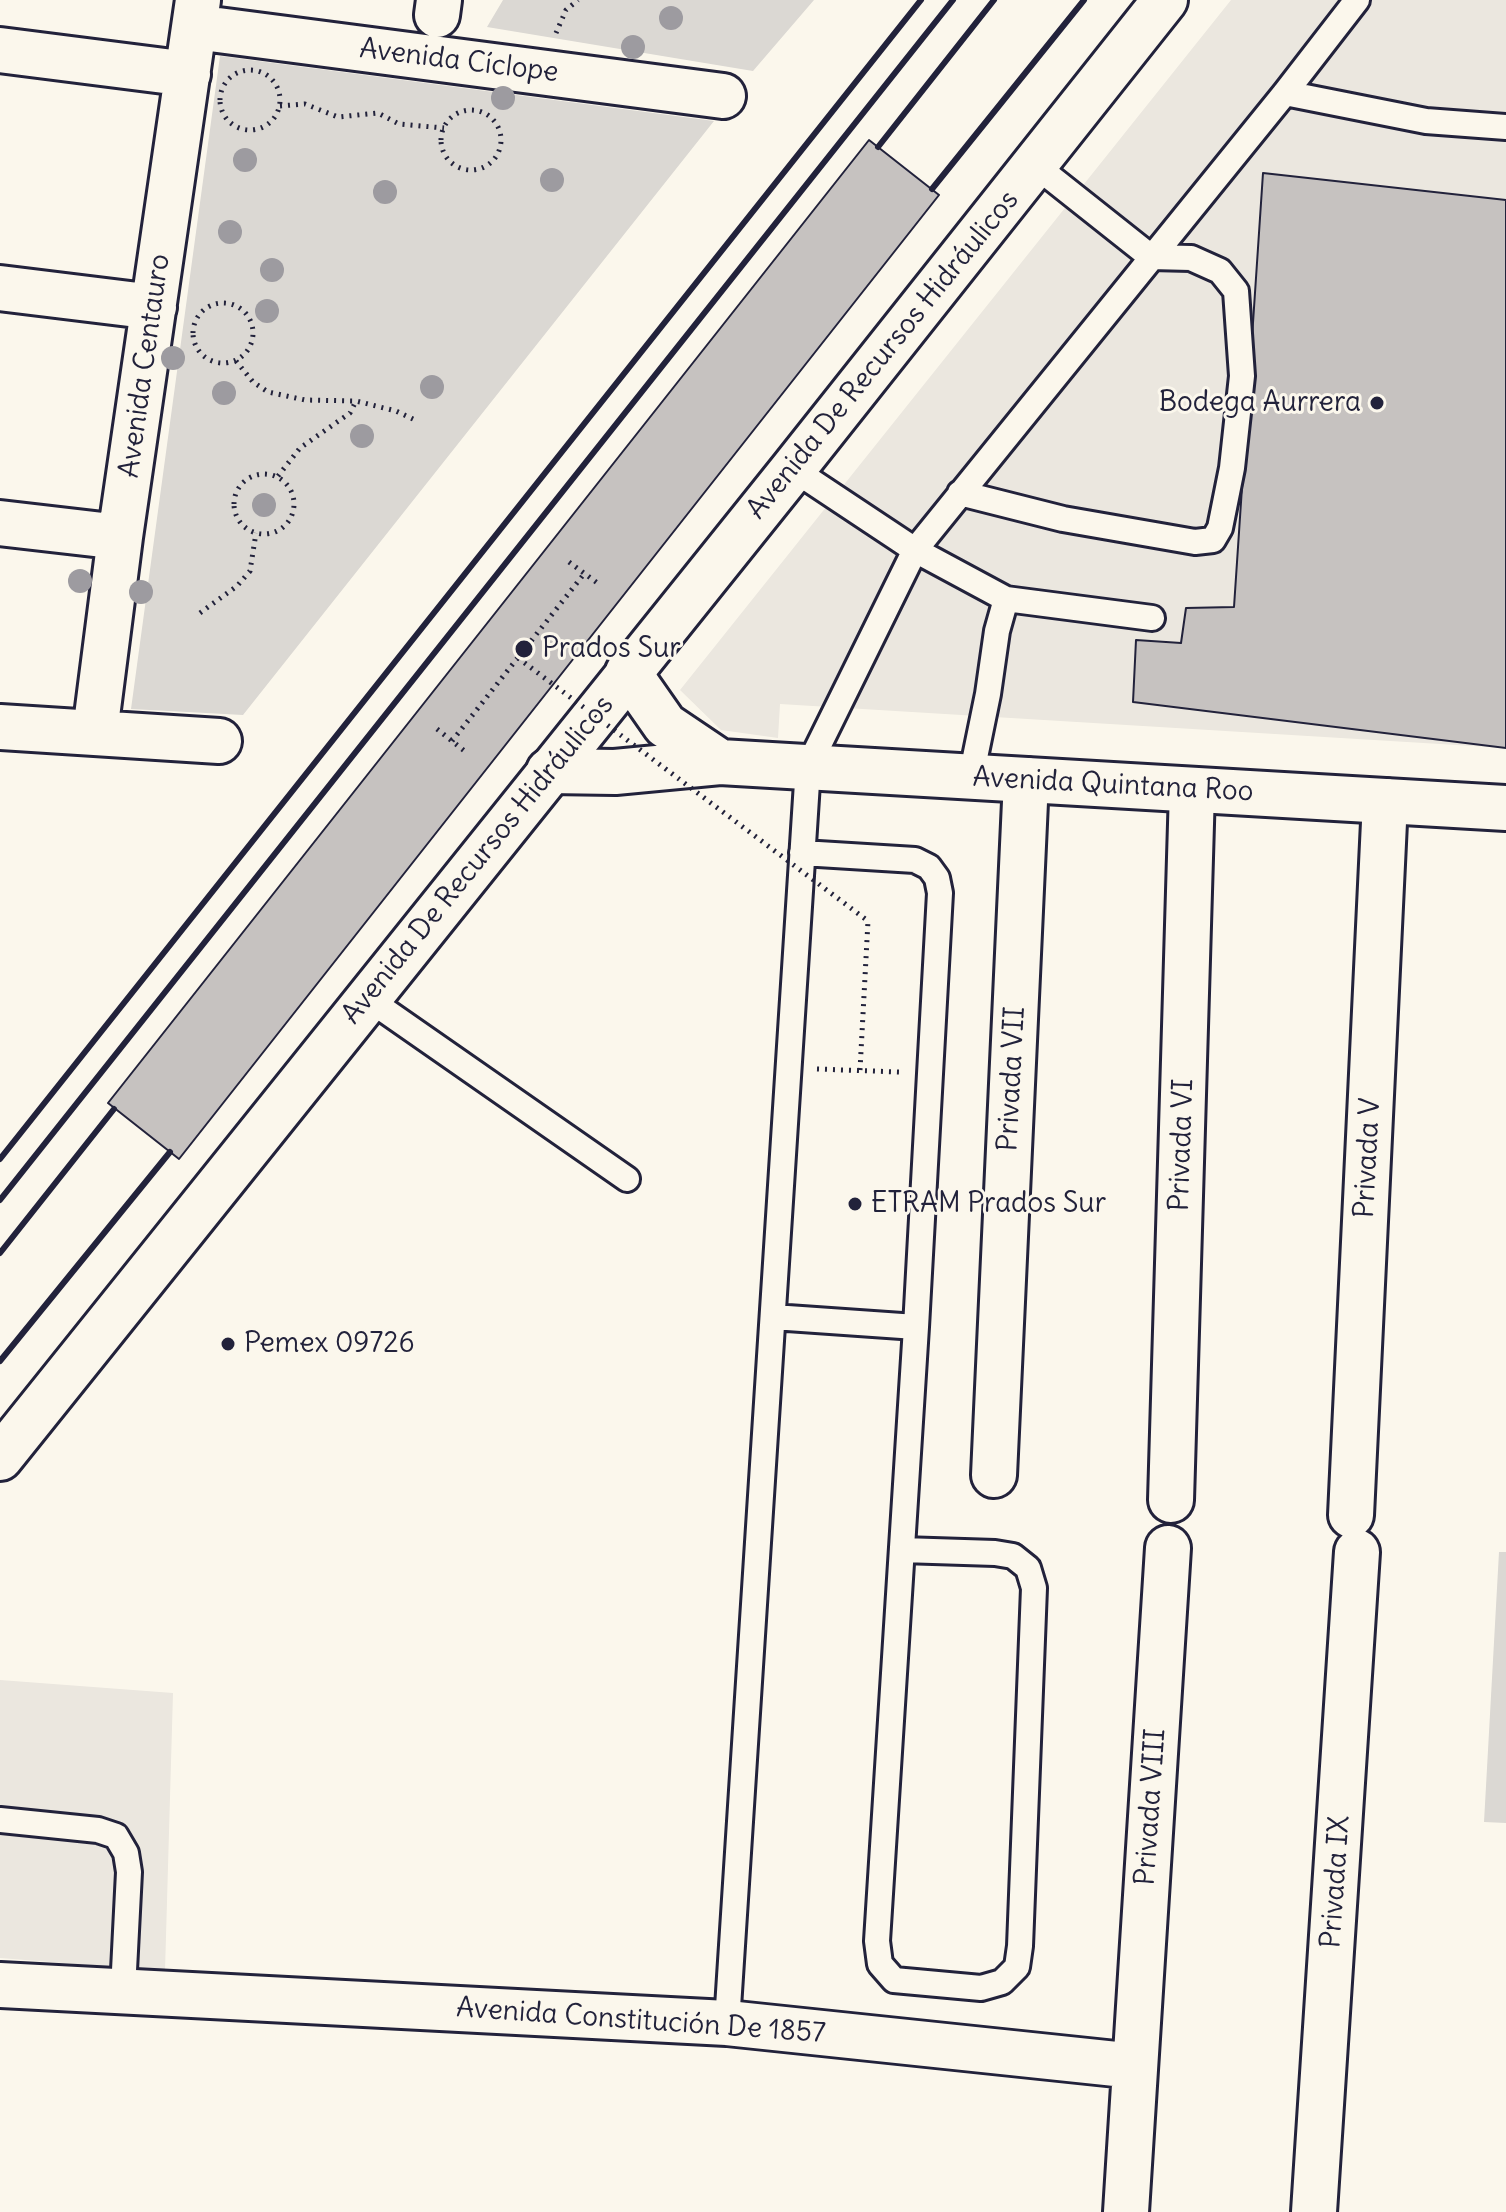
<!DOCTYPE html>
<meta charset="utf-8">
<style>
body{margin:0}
canvas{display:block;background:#fbf7ec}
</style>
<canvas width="1506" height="2212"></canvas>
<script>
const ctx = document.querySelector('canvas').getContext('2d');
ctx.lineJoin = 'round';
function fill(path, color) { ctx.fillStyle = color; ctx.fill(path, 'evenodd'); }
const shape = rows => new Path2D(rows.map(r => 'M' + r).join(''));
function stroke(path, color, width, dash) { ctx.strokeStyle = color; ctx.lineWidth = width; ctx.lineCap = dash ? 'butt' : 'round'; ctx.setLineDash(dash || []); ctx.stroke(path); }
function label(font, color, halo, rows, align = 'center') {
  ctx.font = font + ' Delius,sans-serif'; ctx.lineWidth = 6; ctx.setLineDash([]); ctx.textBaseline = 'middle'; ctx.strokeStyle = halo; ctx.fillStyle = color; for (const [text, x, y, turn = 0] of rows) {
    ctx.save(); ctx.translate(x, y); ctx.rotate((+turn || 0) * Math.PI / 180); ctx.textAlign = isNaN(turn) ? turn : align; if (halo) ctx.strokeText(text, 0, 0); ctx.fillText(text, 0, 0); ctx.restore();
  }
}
fill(shape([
 [1231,0,1506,0,1506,748,780,704,778,738,721,730,680,690],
 [0,1680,173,1693,165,1971,0,1958]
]), '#ebe7df');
fill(shape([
 [503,0,814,0,753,71,487,27],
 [220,56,714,121,243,715,131,709],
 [1499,1552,1506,1552,1506,1823,1484,1822]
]), '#dbd8d3');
const building = shape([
 [869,140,939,195,179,1159,108,1103,869,140],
 [1263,173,1506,200,1506,748,1133,702,1136,640,1181,643,1186,608,1234,607,1263,173]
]);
fill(building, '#c6c2c0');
stroke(building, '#22223b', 2);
const lane = shape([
 [1285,93,1426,121,1506,127],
 [793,469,915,550,1285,93,1357,0],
 [960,493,1063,519,1195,542,1213,540,1220,528,1232,468,1242,376,1236,291,1220,271,1191,258,1151,257,1035,165],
 [1006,599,1152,618],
 [802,853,915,860,929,867,937,878,940,893,916,1327,877,1941,880,1964,894,1980,981,1988,1002,1982,1017,1967,1020,1946,1034,1588,1028,1568,1013,1556,995,1553,902,1550],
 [367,998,627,1179],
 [773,1317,916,1327],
 [0,1820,98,1830,116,1836,126,1853,129,1872,123,1990],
 [727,2023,808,767,915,550,1006,599,997,631,988,694,971,777]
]);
const street = shape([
 [437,15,439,0],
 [195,27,723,96],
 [0,50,188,74],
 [0,288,154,307],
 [0,523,120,537],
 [0,727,219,741],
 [95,732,120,537,198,0],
 [994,1475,1026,780],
 [1171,1500,1192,790],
 [1351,1515,1385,801],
 [0,1985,727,2023,1135,2066],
 [1126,2212,1168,1548],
 [1314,2212,1357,1552]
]);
const secondary = shape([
 [628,672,665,725,720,762],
 [549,771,615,772,720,762,1506,808]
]);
const primary = shape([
 [0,1458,793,469,1165,0]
]);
stroke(lane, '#22223b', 30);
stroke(street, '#22223b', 50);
stroke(secondary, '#22223b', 50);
stroke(primary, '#22223b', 50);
stroke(shape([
 [556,33,566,10,578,0],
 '220 100a30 30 0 1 1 60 0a30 30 0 1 1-60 0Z',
 [280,106,305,104,338,117,378,113,399,124,444,128],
 '441 140a30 30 0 1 1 60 0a30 30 0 1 1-60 0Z',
 '193 333a30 30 0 1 1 60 0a30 30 0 1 1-60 0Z',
 [236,361,253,382,268,392,305,400,356,401,396,411,415,420],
 '234 504a30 30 0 1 1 60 0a30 30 0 1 1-60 0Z',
 [278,476,300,448,350,413,356,401],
 [569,562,600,585],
 [200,613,237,586,250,571,256,533],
 [437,729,467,753],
 [452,741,584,574],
 [817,1069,899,1072],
 [860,1070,868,921]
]), '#22223b', 5, [2, 6]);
stroke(lane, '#fbf7ec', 24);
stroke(street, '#fbf7ec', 44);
stroke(secondary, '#fbf7ec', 44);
stroke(primary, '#fbf7ec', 44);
stroke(shape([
 [878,147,994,0],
 [932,189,1084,0],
 [0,1159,921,0],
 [0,1200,953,0],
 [0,1253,114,1109],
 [0,1361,170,1152]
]), '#22223b', 6);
stroke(shape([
 [518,658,868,921]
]), '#22223b', 5, [2, 6]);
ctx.fillStyle = '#9d9ba0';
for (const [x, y] of [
 [671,18],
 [633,47],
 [503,98],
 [245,160],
 [552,180],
 [385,192],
 [230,232],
 [272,270],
 [267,311],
 [173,358],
 [432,387],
 [224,393],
 [362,436],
 [264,505],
 [80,581],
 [141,592]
]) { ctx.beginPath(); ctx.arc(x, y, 12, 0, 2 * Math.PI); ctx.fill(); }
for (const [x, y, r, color] of [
 [1377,403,8,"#22223b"],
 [524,649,10,"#22223b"],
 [855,1204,8,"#22223b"],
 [228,1344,8,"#22223b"]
]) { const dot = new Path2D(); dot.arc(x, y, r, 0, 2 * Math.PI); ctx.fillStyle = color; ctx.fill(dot); stroke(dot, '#fbf7ec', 3); }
label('28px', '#22223b', '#fbf7ec', [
 ["Avenida Cíclope",459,61,7],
 ["Avenida De Recursos Hidráulicos",883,355,-51],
 ["Avenida Centauro",145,366,-82],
 ["Avenida Quintana Roo",1113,785,3],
 ["Avenida De Recursos Hidráulicos",478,860,-51],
 ["Privada VII",1012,1079,-87],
 ["Privada VI",1182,1145,-88],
 ["Privada V",1368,1158,-87],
 ["Privada VIII",1151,1807,-86],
 ["Privada IX",1336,1882,-86],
 ["Avenida Constitución De 1857",641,2021,4]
]);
label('28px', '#22223b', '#fbf7ec', [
 ["Bodega Aurrera",1361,403,"right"],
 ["Prados Sur",542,649],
 ["ETRAM Prados Sur",871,1204],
 ["Pemex 09726",244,1344]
], 'left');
</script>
